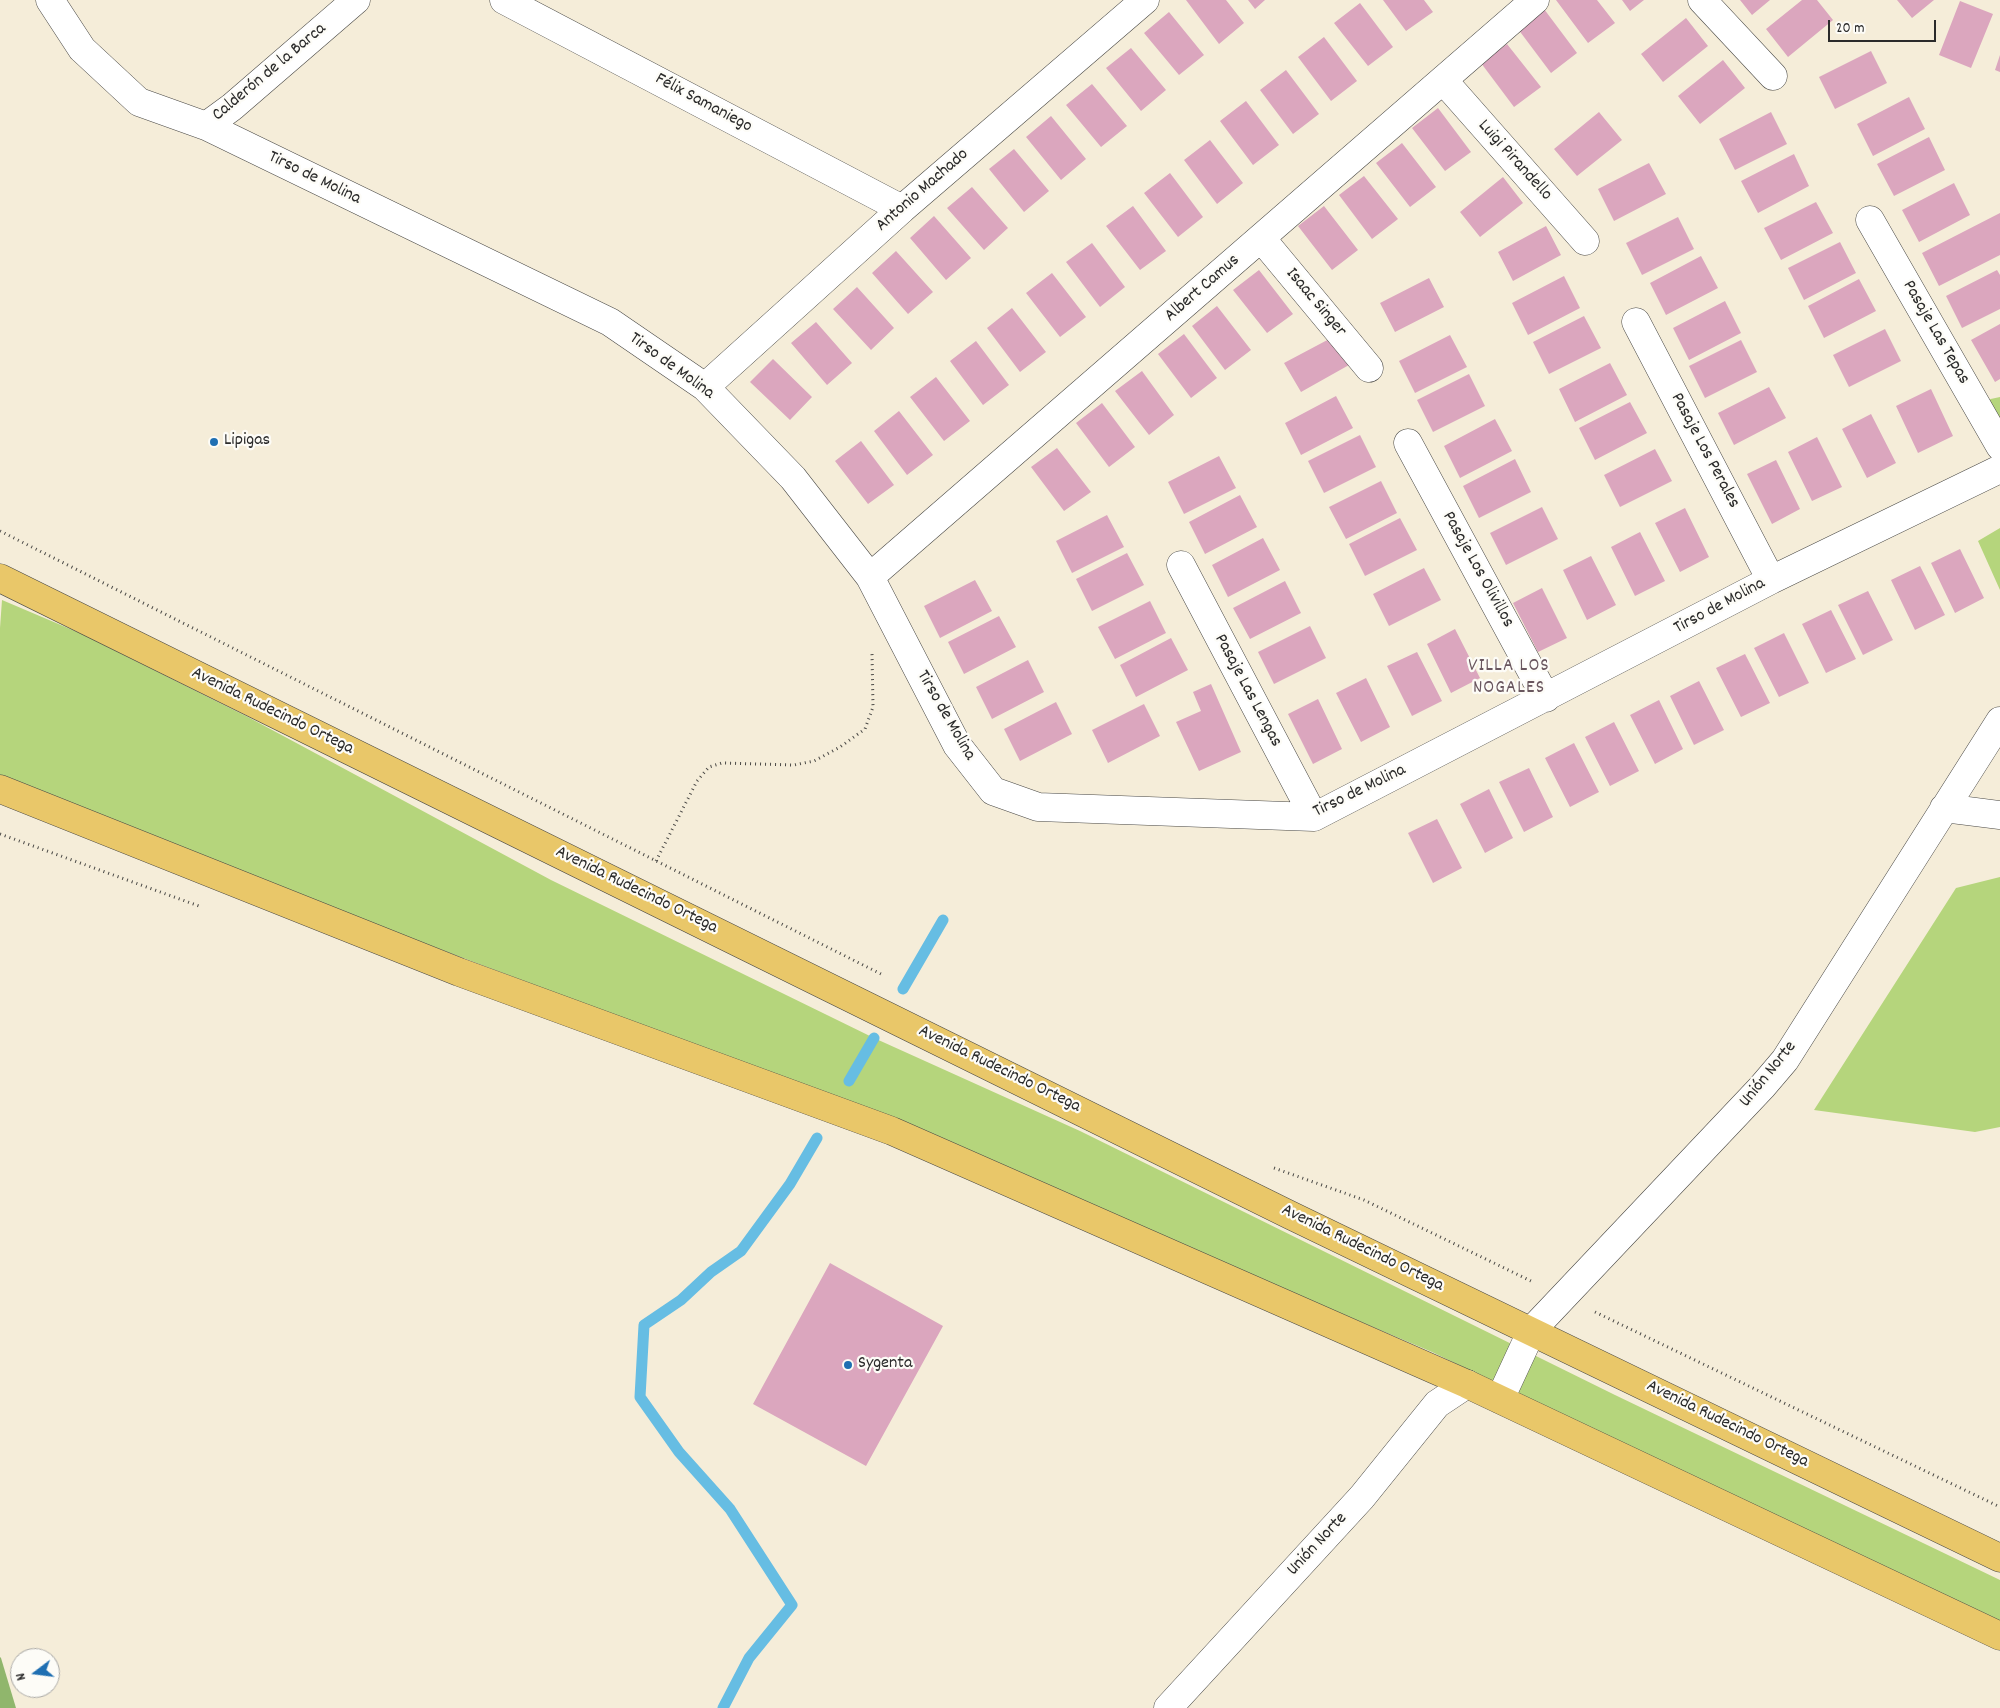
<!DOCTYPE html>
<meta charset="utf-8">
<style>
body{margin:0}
#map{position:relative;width:2000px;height:1708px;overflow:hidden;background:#f5edd9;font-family:Dekko,sans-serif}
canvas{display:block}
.north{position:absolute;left:10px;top:1648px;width:50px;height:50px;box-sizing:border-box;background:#fdfcf7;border:1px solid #a9a8a5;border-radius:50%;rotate:255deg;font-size:14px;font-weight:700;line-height:20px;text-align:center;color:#2b2b2b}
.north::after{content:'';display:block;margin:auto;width:18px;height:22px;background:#1f6fb2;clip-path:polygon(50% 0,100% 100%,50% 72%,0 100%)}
.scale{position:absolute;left:1828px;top:20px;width:108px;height:22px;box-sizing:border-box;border:2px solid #2b2b2b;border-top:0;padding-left:6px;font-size:15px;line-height:18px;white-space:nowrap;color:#2b2b2b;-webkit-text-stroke:4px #fdfcf7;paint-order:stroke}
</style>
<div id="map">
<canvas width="2000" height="1708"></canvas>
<div class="north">N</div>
<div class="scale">20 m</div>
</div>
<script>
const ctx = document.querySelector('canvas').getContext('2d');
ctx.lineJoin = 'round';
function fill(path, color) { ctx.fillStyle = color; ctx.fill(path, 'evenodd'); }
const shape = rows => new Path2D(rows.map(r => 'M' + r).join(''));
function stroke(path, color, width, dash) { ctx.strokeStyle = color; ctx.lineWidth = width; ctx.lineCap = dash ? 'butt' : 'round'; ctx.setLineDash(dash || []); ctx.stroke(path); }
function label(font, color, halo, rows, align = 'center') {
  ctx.font = font + ' Dekko,sans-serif'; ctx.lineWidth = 4.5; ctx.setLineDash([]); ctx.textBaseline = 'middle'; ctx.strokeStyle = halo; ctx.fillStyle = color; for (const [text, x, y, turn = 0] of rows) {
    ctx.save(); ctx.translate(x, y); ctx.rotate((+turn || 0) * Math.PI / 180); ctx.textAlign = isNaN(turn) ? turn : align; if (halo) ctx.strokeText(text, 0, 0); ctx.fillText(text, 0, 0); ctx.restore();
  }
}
fill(shape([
 [2000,397,2000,425,1986,400],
 [2000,528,2000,590,1978,541],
 [2,600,82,634,248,717,551,880,874,1038,1080,1131,1615,1395,2000,1580,2000,1624,1772,1517,1432,1352,1021,1178,768,1073,230,870,0,780,0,628],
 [2000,877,2000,1127,1975,1132,1814,1110,1956,888]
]), '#b5d57c');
fill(shape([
 [0,1657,1,1658,16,1708,0,1708]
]), '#90b66c');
stroke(shape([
 [903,989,943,920],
 [849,1081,874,1038],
 [723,1708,749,1658,792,1605,730,1509,679,1452,640,1397,644,1325,681,1300,711,1272,741,1251,790,1184,817,1138]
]), '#66bde3', 11);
fill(shape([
 [1186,0,1226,0,1244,23,1219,44],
 [1248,0,1265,0,1255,9],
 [1383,0,1424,0,1433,12,1406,31],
 [1556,0,1597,0,1615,23,1588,43],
 [1622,0,1644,0,1630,11],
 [1740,0,1770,0,1752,15],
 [1802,0,1817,0,1833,20,1788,57,1766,29],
 [1897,0,1934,0,1912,18],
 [1960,1,1993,14,1971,68,1939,55],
 [1360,3,1393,47,1368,66,1334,23],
 [1544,9,1577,53,1551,73,1518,29],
 [1169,12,1204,55,1179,75,1144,33],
 [1686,18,1708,46,1663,82,1641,54],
 [1324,37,1357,81,1331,101,1298,57],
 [1507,44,1541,87,1514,107,1481,63],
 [1131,48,1166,90,1141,111,1106,68],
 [1871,51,1887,83,1835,109,1819,77],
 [2000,55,2000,72,1995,70],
 [1723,60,1745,88,1700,124,1678,96],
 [1286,70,1319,114,1293,134,1260,90],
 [1092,84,1127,126,1101,147,1066,105],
 [1909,97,1925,129,1873,156,1857,124],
 [1246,101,1279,145,1253,165,1220,121],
 [1438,108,1471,152,1445,171,1412,128],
 [1599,112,1622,140,1577,176,1554,149],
 [1771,112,1787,144,1735,170,1719,139],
 [1051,116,1086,159,1061,180,1026,137],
 [1929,137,1945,170,1894,196,1877,164],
 [1210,140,1243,183,1217,204,1184,160],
 [1402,143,1436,187,1410,207,1376,163],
 [1014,149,1049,191,1024,212,989,169],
 [1794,154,1809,186,1758,213,1741,181],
 [1649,163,1666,194,1614,221,1598,189],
 [1170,173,1203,217,1178,237,1144,193],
 [1364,176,1398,219,1372,239,1339,195],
 [1503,177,1523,203,1480,237,1460,212],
 [1954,183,1970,215,1919,242,1902,210],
 [972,187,1008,228,984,250,947,208],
 [1816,202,1833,233,1781,260,1764,228],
 [1133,206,1166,251,1140,270,1106,226],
 [1324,206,1358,250,1332,270,1298,226],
 [2000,213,2000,255,1939,286,1922,253],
 [934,216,971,258,946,280,910,238],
 [1678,217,1694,249,1642,275,1626,243],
 [1546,226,1561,255,1513,281,1498,252],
 [1840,242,1856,273,1804,300,1788,268],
 [1092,243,1125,287,1100,307,1066,262],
 [896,251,933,292,908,314,872,273],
 [1701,256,1718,288,1666,315,1650,283],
 [1259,270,1293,314,1267,333,1233,290],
 [1997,270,2000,275,2000,309,1962,328,1946,296],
 [1052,273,1086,317,1060,337,1026,293],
 [1564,276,1580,308,1528,335,1512,303],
 [1429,278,1444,307,1395,332,1380,303],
 [1859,279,1876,311,1824,338,1808,306],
 [857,287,894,328,871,350,833,309],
 [1725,301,1741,333,1689,360,1673,328],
 [1217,306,1251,350,1225,370,1192,326],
 [1012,308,1046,352,1020,372,987,328],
 [1584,316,1601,348,1549,374,1533,342],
 [816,322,852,363,827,385,791,343],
 [2000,324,2000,379,1995,382,1971,340],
 [1885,329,1901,361,1849,387,1833,355],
 [1184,334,1217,378,1191,398,1158,354],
 [1450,335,1467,367,1415,393,1399,361],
 [1333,337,1349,365,1301,392,1284,363],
 [1741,340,1757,372,1705,398,1689,366],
 [976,341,1009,385,983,405,950,361],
 [773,359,812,397,790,420,750,382],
 [1610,363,1627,395,1575,422,1559,389],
 [1142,371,1174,415,1149,435,1115,391],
 [1469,374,1485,406,1433,432,1417,400],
 [936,377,970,421,944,441,910,397],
 [1769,387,1786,418,1734,445,1718,413],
 [1931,389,1953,436,1918,453,1896,406],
 [1336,396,1353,428,1301,455,1285,423],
 [1630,402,1647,433,1595,460,1579,428],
 [1102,403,1135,447,1109,467,1076,423],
 [899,411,933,455,907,475,874,431],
 [1871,414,1896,463,1867,478,1842,429],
 [1495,419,1512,451,1460,478,1444,446],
 [1360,435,1376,467,1324,493,1308,461],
 [1817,437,1842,487,1812,501,1788,452],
 [861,441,894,485,868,504,835,461],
 [1057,448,1091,492,1064,511,1031,467],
 [1655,449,1672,481,1620,507,1604,475],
 [1219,456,1236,488,1184,514,1168,482],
 [1515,459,1531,492,1479,518,1463,486],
 [1776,460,1800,509,1772,524,1747,474],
 [1381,481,1397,513,1346,539,1329,507],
 [1240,495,1257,527,1205,554,1189,522],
 [1542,507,1558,539,1506,565,1490,533],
 [1685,508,1709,557,1680,572,1655,523],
 [1107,515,1124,547,1072,573,1056,541],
 [1400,518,1417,550,1365,576,1349,544],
 [1640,532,1665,581,1635,596,1611,547],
 [1263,538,1280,570,1228,597,1212,565],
 [1960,549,1984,598,1955,613,1931,563],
 [1127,553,1144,585,1092,611,1076,579],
 [1591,556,1616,605,1587,620,1563,570],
 [1920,566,1945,615,1915,630,1891,580],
 [1424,568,1441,600,1389,626,1373,594],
 [975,580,992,611,940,638,924,606],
 [1285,581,1301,613,1250,639,1233,608],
 [1542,588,1567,638,1538,652,1513,603],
 [1868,591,1893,640,1863,655,1838,605],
 [1150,601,1166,633,1115,659,1098,627],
 [1831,610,1856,659,1826,673,1802,624],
 [999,616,1016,647,964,674,948,642],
 [1310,626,1326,658,1274,684,1258,652],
 [1455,629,1480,678,1451,693,1427,644],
 [1784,633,1809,683,1779,697,1754,648],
 [1171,638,1188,670,1136,697,1120,665],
 [1417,652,1442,701,1412,716,1387,666],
 [1745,654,1770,703,1741,717,1716,668],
 [1028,660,1044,692,992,719,976,687],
 [1366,678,1390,727,1361,742,1336,693],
 [1699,681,1724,730,1694,745,1670,696],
 [1211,684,1241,752,1199,771,1176,722,1201,711,1193,692],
 [1318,699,1342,749,1313,764,1288,714],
 [1659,700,1683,749,1655,764,1630,715],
 [1056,702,1072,734,1020,761,1004,729],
 [1144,704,1160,736,1108,763,1092,730],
 [1614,722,1639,771,1610,786,1585,737],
 [1574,743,1599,792,1570,807,1545,758],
 [1529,768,1553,817,1524,832,1499,782],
 [1489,789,1513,838,1485,853,1460,804],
 [1437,819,1462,868,1433,883,1408,833],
 [830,1263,943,1326,866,1466,753,1404]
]), '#dba6be');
const minor = shape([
 [50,0,82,49,139,102,206,126,610,322,705,387,793,478,870,577,957,745,993,791,1038,807,1314,817,1771,580,2000,469],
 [504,0,902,209],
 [1702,0,1773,76],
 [1443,80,1585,241],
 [206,126,232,107,356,0],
 [1870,220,2000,446],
 [1261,238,1369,368],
 [1636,322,1771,580],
 [705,387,902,209,1145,0],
 [1408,443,1546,698],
 [1181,565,1314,817],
 [870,577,1535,0],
 [1944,808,2000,815],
 [1500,1399,1532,1330,1762,1087,1785,1060,2000,721],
 [1168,1708,1362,1497,1437,1404,1467,1384]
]);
const major = shape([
 [0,578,1290,1215,2000,1558],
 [0,789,459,972,892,1131,1467,1384,2000,1636]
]);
stroke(minor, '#494845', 29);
stroke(major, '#494845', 29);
stroke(shape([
 [0,531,881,974],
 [0,834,199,906],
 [656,861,697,781,709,767,722,763,794,765,814,761,840,747,865,729,873,707,872,654],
 [1274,1168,1364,1200,1533,1282],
 [1595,1312,2000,1507]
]), '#494845', 3, [1, 4]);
stroke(minor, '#fff', 28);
stroke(major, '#e9c769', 28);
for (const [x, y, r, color] of [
 [214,442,5,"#1f6fb2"],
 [848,1365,5,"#1f6fb2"]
]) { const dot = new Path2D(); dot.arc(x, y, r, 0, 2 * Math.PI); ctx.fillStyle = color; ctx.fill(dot); stroke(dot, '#fdfcf7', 2); }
label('18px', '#2b2b2b', '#fdfcf7', [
 ["Calderón de la Barca",270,73,-40],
 ["Félix Samaniego",703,104,28],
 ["Luigi Pirandello",1514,161,48],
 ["Tirso de Molina",314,179,26],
 ["Antonio Machado",923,191,-41],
 ["Albert Camus",1203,289,-41],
 ["Isaac Singer",1315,303,50],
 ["Pasaje Las Tepas",1935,333,60],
 ["Tirso de Molina",671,367,36],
 ["Pasaje Los Perales",1704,451,62],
 ["Pasaje Los Olivillos",1477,570,61],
 ["Tirso de Molina",1720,607,-28],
 ["Pasaje Las Lengas",1247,691,62],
 ["Avenida Rudecindo Ortega",272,712,26],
 ["Tirso de Molina",945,716,60],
 ["Tirso de Molina",1360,792,-26],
 ["Avenida Rudecindo Ortega",636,891,26],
 ["Avenida Rudecindo Ortega",999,1070,26],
 ["Unión Norte",1769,1075,-51],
 ["Avenida Rudecindo Ortega",1362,1249,26],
 ["Avenida Rudecindo Ortega",1727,1425,26],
 ["Unión Norte",1318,1545,-47]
]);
label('18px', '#2b2b2b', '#fdfcf7', [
 ["Lipigas",224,442],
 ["Sygenta",858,1365]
], 'left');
ctx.letterSpacing = '1px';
label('19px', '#69565e', '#fdfcf7', [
 ["VILLA LOS",1509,667],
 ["NOGALES",1509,689]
]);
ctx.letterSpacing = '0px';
</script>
